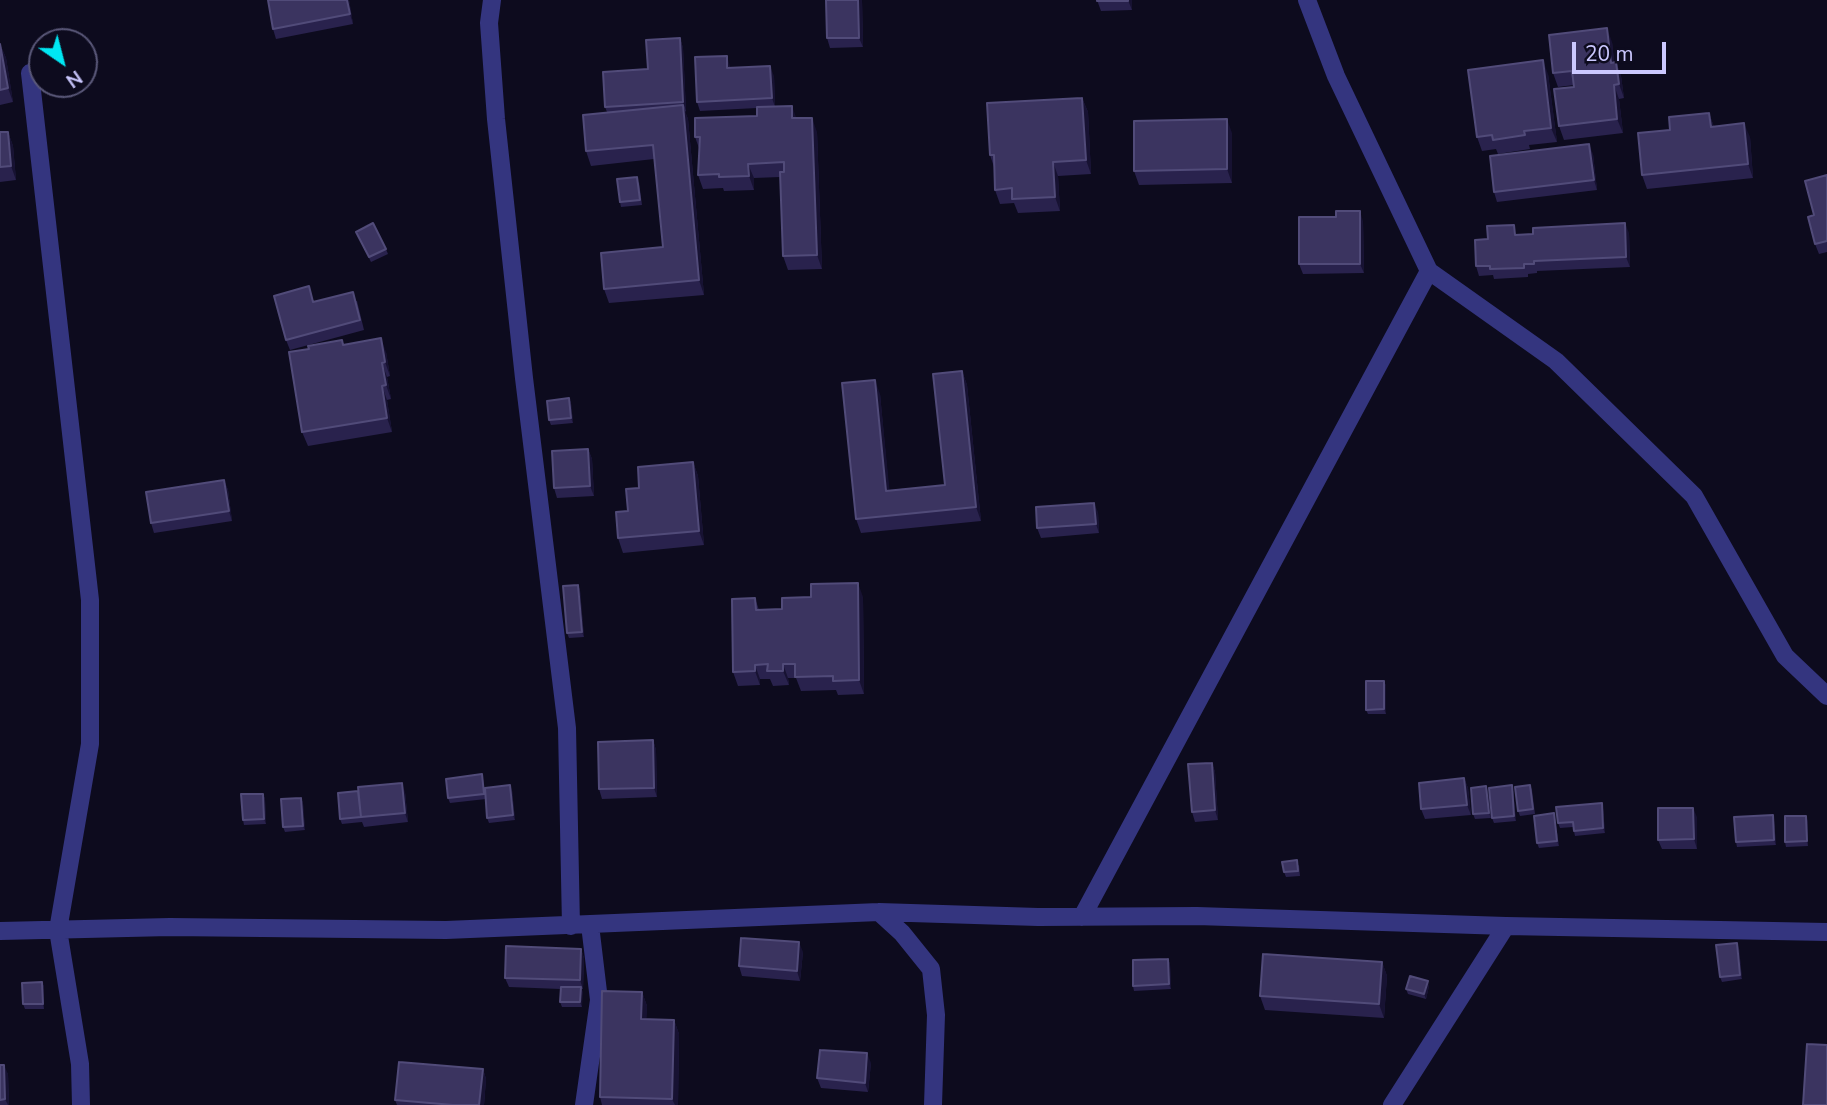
<!DOCTYPE html>
<style>
body{margin:0}
#map{position:relative;width:1827px;height:1105px;overflow:hidden;background:#0d0b1e;font-family:"Nunito Sans",sans-serif}
canvas{display:block}
.north{position:absolute;left:28px;top:28px;width:70px;height:70px;box-sizing:border-box;background:#0d0b1e;border:2px solid #595778;border-radius:50%;rotate:145deg;font-size:19px;font-weight:700;line-height:28px;text-align:center;color:#cbc8ff}
.north::after{content:'';display:block;margin:auto;width:24px;height:32px;background:#00e7f3;clip-path:polygon(50% 0,100% 100%,50% 72%,0 100%)}
.scale{position:absolute;left:1572px;top:42px;width:94px;height:32px;box-sizing:border-box;border:4px solid #cbc8ff;border-top:0;padding-left:9px;font-size:21px;line-height:24px;white-space:nowrap;color:#cbc8ff;-webkit-text-stroke:5px #0d0b1e;paint-order:stroke}
</style>
<div id="map">
<canvas width="1827" height="1105"></canvas>
<div class="north">N</div>
<div class="scale">20 m</div>
</div>
<script>
const ctx = document.querySelector('canvas').getContext('2d');
ctx.lineJoin = 'round';
const shape = rows => new Path2D(rows.map(r => 'M' + r).join(''));
function stroke(path, color, width, dash) { ctx.strokeStyle = color; ctx.lineWidth = width; ctx.lineCap = dash ? 'butt' : 'round'; ctx.setLineDash(dash || []); ctx.stroke(path); }
function fill(path, color) { ctx.fillStyle = color; ctx.fill(path, 'evenodd'); }
stroke(shape([
 [492,0,489,23,496,119,524,378,567,728,571,926],
 [1307,0,1336,76,1429,271,1556,361,1694,496,1785,656,1827,696],
 [30,73,90,600,90,744,58,930,80,1064,81,1105],
 [879,912,902,933,931,969,936,1015,933,1105],
 [1082,917,1429,271],
 [0,931,170,927,446,930,879,912,1038,917,1197,916,1506,926,1827,932],
 [584,1105,599,1000,590,925],
 [1392,1105,1506,926]
]), '#34357f', 18);
fill(shape([
 [349,0,353,24,276,39,273,29],
 [862,0,863,47,830,48,827,38],
 [1097,0,1132,0,1132,10,1101,11],
 [680,38,683,48,686,111,685,112,688,119,704,295,609,303,604,289,663,247,654,159,591,166,586,151,607,112,605,107,648,69],
 [1612,42,1614,62,1616,62,1621,76,1624,98,1619,99,1623,133,1564,140,1559,126,1574,85,1558,87,1553,73],
 [0,44,6,58,13,102,0,105],
 [730,66,730,68,774,76,775,107,817,132,822,269,788,270,783,256,780,177,754,178,754,190,724,191,723,188,703,189,698,175,699,148,695,137,757,116,757,108,700,111,697,102],
 [1548,74,1557,142,1529,145,1530,149,1498,154,1496,149,1482,151,1477,137],
 [1082,98,1088,112,1091,174,1058,176,1060,211,1018,213,1014,203,1000,204,995,190,994,167,990,155],
 [1709,113,1714,127,1750,137,1753,178,1647,189,1642,175,1670,130],
 [0,132,8,132,13,146,16,180,0,182],
 [1232,133,1232,183,1139,185,1134,171],
 [1593,154,1597,190,1497,202,1494,192],
 [1827,175,1827,252,1819,254,1815,244,1814,215],
 [639,182,642,205,621,207,620,202],
 [1363,221,1364,273,1303,274,1299,264],
 [356,232,386,249,388,254,371,262],
 [1629,233,1630,267,1537,271,1537,273,1528,274,1528,277,1494,279,1493,275,1479,276,1476,266,1488,239,1517,235],
 [357,301,364,330,290,350,286,340,314,302],
 [342,340,344,345,386,352,390,376,387,377,391,399,387,400,392,432,308,446,302,432,309,349],
 [962,371,967,385,981,521,861,533,856,519,880,394,889,490,945,485],
 [569,398,571,403,573,423,551,425,549,420],
 [588,449,592,459,594,496,557,498,554,488],
 [693,462,698,476,704,545,623,553,618,538,628,511],
 [224,480,228,490,232,521,154,533,151,523],
 [1098,512,1099,533,1041,538,1037,528],
 [578,585,580,590,584,637,569,638,567,633],
 [863,597,864,694,838,695,836,690,801,691,796,678,788,678,789,685,773,686,770,679,760,679,760,685,738,686,733,672,755,598,759,610,782,609],
 [1384,681,1386,686,1386,714,1368,714,1366,710],
 [653,740,656,750,657,797,602,799,599,789],
 [1212,763,1215,772,1218,820,1195,822,1192,812],
 [482,774,483,779,486,799,450,803,448,798],
 [1464,778,1468,788,1471,815,1425,819,1421,809],
 [1530,785,1532,790,1535,814,1520,816,1518,811],
 [512,790,515,820,489,823,487,818],
 [1513,790,1516,821,1494,823,1492,818],
 [1488,791,1491,818,1475,819,1473,814],
 [405,792,408,822,364,827,362,822,342,824,340,819],
 [263,794,265,799,266,824,244,825,243,820],
 [301,798,303,803,305,830,285,832,283,827],
 [1603,808,1605,833,1575,836,1573,827,1560,828,1558,823],
 [1554,813,1555,818,1559,846,1539,848,1537,843],
 [1697,817,1697,849,1662,849,1658,840],
 [1774,820,1776,845,1737,847,1736,842],
 [1808,821,1808,846,1786,847,1785,842],
 [1299,865,1300,876,1286,877,1284,872],
 [1739,948,1742,979,1722,982,1720,977],
 [581,949,584,958,583,989,582,989,582,1007,562,1007,560,1002,560,989,509,987,505,978],
 [803,952,800,981,742,976,739,966],
 [1168,959,1170,964,1171,989,1134,991,1133,986],
 [1382,962,1387,976,1384,1018,1265,1010,1260,996],
 [42,982,44,987,44,1009,25,1009,23,1004],
 [1429,986,1426,999,1408,994,1406,989],
 [642,992,647,1006,646,1019,674,1020,679,1034,678,1105,602,1105,600,1097],
 [871,1063,868,1092,821,1088,817,1078],
 [0,1065,8,1074,9,1105,0,1105],
 [483,1069,486,1079,484,1105,397,1105,395,1100]
]), '#29224d');
fill(shape([
 [347,0,349,0,353,24,350,14],
 [858,0,862,0,863,47,859,38],
 [1128,0,1132,0,1132,10],
 [1607,28,1612,42,1616,77,1611,63],
 [680,38,683,48,686,111,683,102],
 [0,44,6,58,13,102,8,88],
 [727,56,730,66,731,78,727,68],
 [1543,60,1548,74,1557,142,1551,128],
 [1616,62,1621,76,1624,98,1619,84],
 [770,66,774,76,775,107,772,98],
 [1614,85,1619,99,1623,133,1617,119],
 [1082,98,1088,112,1091,174,1086,160],
 [683,105,688,119,704,295,699,280],
 [792,106,797,120,792,118],
 [1709,113,1714,127,1711,127],
 [812,118,817,132,822,269,817,255],
 [1227,119,1232,133,1232,183,1227,169],
 [1744,123,1750,137,1753,178,1748,164],
 [8,132,13,146,16,180,11,166],
 [1589,144,1593,154,1597,190,1594,180],
 [1053,162,1058,176,1060,211,1055,197],
 [748,164,754,178,754,190,749,176],
 [1360,211,1363,221,1364,273,1360,264],
 [1625,223,1629,233,1630,267,1626,257],
 [381,338,386,352,390,376,385,362],
 [382,363,387,377,391,399,386,385],
 [962,371,967,385,981,521,976,507],
 [875,380,880,394,891,505,886,491],
 [382,386,387,400,392,432,387,418],
 [569,398,571,403,573,423,571,418],
 [588,449,592,459,594,496,590,486],
 [693,462,698,476,704,545,699,531],
 [224,480,228,490,232,521,229,511],
 [1094,503,1098,512,1099,533,1096,524],
 [858,583,863,597,864,694,859,680],
 [578,585,580,590,584,637,582,632],
 [783,664,788,678,789,685,783,671],
 [755,665,760,679,760,685,755,671],
 [1384,681,1386,686,1386,714,1384,709],
 [653,740,656,750,657,797,654,788],
 [1212,763,1215,772,1218,820,1215,810],
 [1464,778,1468,788,1471,815,1467,805],
 [402,783,405,792,408,822,405,813],
 [510,785,512,790,515,820,513,815],
 [1512,785,1513,790,1516,821,1514,816],
 [1486,786,1488,791,1491,818,1489,813],
 [263,794,265,799,266,824,264,819],
 [301,798,303,803,305,830,303,826],
 [1602,803,1603,808,1605,833,1603,828],
 [1693,808,1697,817,1697,849,1694,839],
 [1554,813,1555,818,1559,846,1557,841],
 [1773,815,1774,820,1776,845,1774,840],
 [1806,816,1808,821,1808,846,1807,841],
 [799,942,803,952,800,981,797,971],
 [1737,943,1739,948,1742,979,1740,975],
 [581,949,584,958,583,989,580,980],
 [1168,959,1170,964,1171,989,1169,984],
 [1382,962,1387,976,1384,1018,1379,1004],
 [1428,981,1429,986,1426,999,1424,994],
 [42,982,44,987,44,1009,43,1004],
 [581,987,583,992,582,1007,580,1002],
 [642,992,647,1006,646,1033,641,1019],
 [674,1020,679,1034,678,1105,675,1105,672,1099],
 [867,1053,871,1063,868,1092,865,1083],
 [4,1065,8,1074,9,1105,8,1105,5,1099],
 [483,1069,486,1079,484,1105,479,1105]
]), '#171232');
const building = shape([
 [268,0,347,0,350,14,273,29,268,0],
 [826,0,858,0,859,38,827,38,826,0],
 [1097,0,1128,0,1128,1,1097,1,1097,0],
 [1607,28,1611,63,1616,62,1619,84,1614,85,1617,119,1559,126,1554,89,1574,87,1572,71,1553,73,1549,35,1607,28],
 [680,38,683,102,605,107,603,72,648,69,646,40,680,38],
 [0,44,8,88,0,90,0,44],
 [727,56,727,68,770,66,772,98,697,102,695,57,727,56],
 [1543,60,1551,128,1524,131,1525,135,1493,140,1492,135,1477,137,1468,70,1543,60],
 [1082,98,1086,160,1053,162,1055,197,1012,199,1012,188,995,190,994,155,990,155,987,103,1082,98],
 [683,105,699,280,604,289,601,253,663,247,653,145,586,151,583,115,683,105],
 [792,106,792,118,812,118,817,255,783,256,780,172,784,172,784,162,748,164,749,176,719,177,719,174,698,175,700,137,695,137,695,118,757,116,757,107,792,106],
 [1709,113,1711,127,1744,123,1748,164,1642,175,1638,133,1670,130,1669,117,1709,113],
 [1227,119,1227,169,1134,171,1134,121,1227,119],
 [0,132,8,132,11,166,0,167,0,132],
 [1589,144,1594,180,1494,192,1490,156,1589,144],
 [1827,175,1827,241,1815,244,1808,217,1814,215,1805,181,1827,175],
 [637,177,640,200,620,202,617,179,637,177],
 [1336,211,1360,211,1360,264,1299,264,1299,217,1336,217,1336,211],
 [373,223,386,249,369,257,356,232,373,223],
 [1625,223,1626,257,1534,261,1534,264,1524,264,1524,268,1490,269,1490,266,1476,266,1475,240,1488,239,1487,226,1514,225,1515,235,1533,234,1533,228,1625,223],
 [309,286,313,302,353,292,360,320,286,340,274,296,309,286],
 [381,338,385,362,382,363,386,385,382,386,387,418,302,432,289,352,309,349,308,346,342,340,343,345,381,338],
 [962,371,976,507,856,519,842,383,875,380,886,491,945,485,933,374,962,371],
 [569,398,571,418,549,420,547,401,569,398],
 [588,449,590,486,554,488,552,451,588,449],
 [693,462,699,531,618,538,616,512,628,511,626,489,639,488,638,467,693,462],
 [224,480,229,511,151,523,146,492,224,480],
 [1094,503,1096,524,1037,528,1036,507,1094,503],
 [858,583,859,680,833,681,833,676,795,677,795,664,783,664,783,671,767,671,768,664,755,665,755,671,733,672,732,599,755,598,756,610,782,609,782,598,811,597,811,584,858,583],
 [578,585,582,632,567,633,563,586,578,585],
 [1366,681,1384,681,1384,709,1366,710,1366,681],
 [653,740,654,788,599,789,598,742,653,740],
 [1212,763,1215,810,1192,812,1188,764,1212,763],
 [482,774,484,794,448,798,446,779,482,774],
 [1464,778,1467,805,1421,809,1419,783,1464,778],
 [402,783,405,813,361,817,358,787,402,783],
 [510,785,513,815,487,818,485,788,510,785],
 [1512,785,1514,816,1492,818,1489,788,1512,785],
 [1530,785,1533,809,1518,811,1515,787,1530,785],
 [1486,786,1489,813,1473,814,1471,788,1486,786],
 [358,791,361,817,340,819,338,793,358,791],
 [241,794,263,794,264,819,243,820,241,794],
 [301,798,303,826,283,827,281,799,301,798],
 [1602,803,1603,828,1574,831,1573,822,1558,823,1556,807,1602,803],
 [1658,808,1693,808,1694,839,1658,840,1658,808],
 [1554,813,1557,841,1537,843,1534,816,1554,813],
 [1773,815,1774,840,1736,842,1734,817,1773,815],
 [1785,816,1806,816,1807,841,1785,842,1785,816],
 [1297,860,1298,871,1284,872,1282,862,1297,860],
 [741,938,799,942,797,971,739,966,741,938],
 [1737,943,1740,975,1720,977,1716,945,1737,943],
 [506,946,581,949,580,980,505,978,506,946],
 [1263,954,1382,962,1379,1004,1260,996,1263,954],
 [1168,959,1169,984,1133,986,1133,960,1168,959],
 [1410,976,1428,981,1424,994,1406,989,1410,976],
 [42,982,43,1004,23,1004,22,983,42,982],
 [561,987,581,987,580,1002,560,1002,561,987],
 [602,991,642,992,641,1019,674,1020,672,1099,600,1097,602,991],
 [1807,1044,1827,1045,1827,1105,1803,1105,1807,1044],
 [820,1050,867,1053,865,1083,817,1078,820,1050],
 [399,1062,483,1069,479,1105,453,1105,395,1100,399,1062],
 [0,1065,4,1065,5,1099,0,1100,0,1065]
]);
fill(building, '#3b3460');
stroke(building, '#514b79', 2);
</script>
